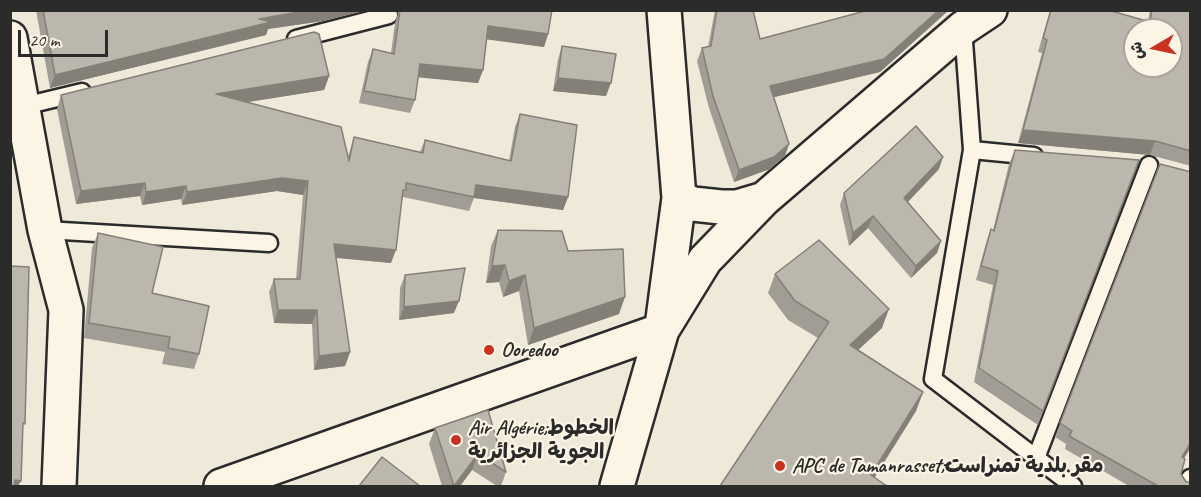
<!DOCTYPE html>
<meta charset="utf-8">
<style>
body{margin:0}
#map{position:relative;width:1201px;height:497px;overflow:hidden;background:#efe9da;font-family:Caveat,"Playpen Sans Arabic",sans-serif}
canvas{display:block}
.frame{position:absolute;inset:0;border:12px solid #2b2b2b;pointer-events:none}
.north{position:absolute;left:1123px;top:18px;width:60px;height:60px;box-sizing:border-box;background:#fcf5e5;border:2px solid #a8a49b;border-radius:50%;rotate:261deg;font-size:16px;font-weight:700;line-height:24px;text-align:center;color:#2b2b2b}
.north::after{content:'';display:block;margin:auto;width:21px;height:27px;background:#c8321e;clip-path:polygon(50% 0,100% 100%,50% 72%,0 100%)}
.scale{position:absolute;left:18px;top:30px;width:90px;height:27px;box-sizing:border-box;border:3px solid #2b2b2b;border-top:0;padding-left:8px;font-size:18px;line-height:21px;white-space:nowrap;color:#2b2b2b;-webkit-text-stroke:4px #fcf5e5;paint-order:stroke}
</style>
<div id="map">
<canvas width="1201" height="497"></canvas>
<div class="frame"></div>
<div class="north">ش</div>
<div class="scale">20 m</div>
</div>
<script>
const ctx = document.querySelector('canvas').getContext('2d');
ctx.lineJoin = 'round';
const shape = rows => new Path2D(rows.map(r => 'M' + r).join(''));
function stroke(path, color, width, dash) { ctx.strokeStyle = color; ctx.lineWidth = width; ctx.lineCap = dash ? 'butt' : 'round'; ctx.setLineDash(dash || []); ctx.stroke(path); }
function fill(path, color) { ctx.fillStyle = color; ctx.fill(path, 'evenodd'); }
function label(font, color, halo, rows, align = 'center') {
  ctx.font = font + ' Caveat,"Playpen Sans Arabic",sans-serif'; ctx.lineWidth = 4.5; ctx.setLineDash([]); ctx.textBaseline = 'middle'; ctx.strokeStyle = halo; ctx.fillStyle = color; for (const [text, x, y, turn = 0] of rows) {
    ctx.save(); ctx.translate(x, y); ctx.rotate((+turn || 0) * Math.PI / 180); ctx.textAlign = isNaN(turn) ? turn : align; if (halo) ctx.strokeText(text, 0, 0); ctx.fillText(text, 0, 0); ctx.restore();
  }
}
const lane = shape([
 [963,28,972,150,933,379,1073,486],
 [296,39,389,15],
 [24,106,82,92],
 [972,150,1034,156],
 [45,230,269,243],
 [1036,458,1149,165],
 [1186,486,1190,478]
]);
const secondary = shape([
 [10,38,45,230,66,310,59,486],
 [679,198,693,204,721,207,737,207,764,199],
 [663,319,679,198,664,10],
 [221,486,662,330],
 [617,486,662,330,705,260,764,199,963,28,990,10]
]);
stroke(lane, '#2b2b2b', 21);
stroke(secondary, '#2b2b2b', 38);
stroke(lane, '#fcf5e5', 16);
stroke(secondary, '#fcf5e5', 33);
fill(shape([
 [36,10,368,10,323,21,268,29,266,35,50,88],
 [397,10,552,10,548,34,544,47,487,39,483,70,478,83,418,77,415,100,410,113,359,103,368,62,373,49,391,53,395,23,398,14],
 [715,10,753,10,760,39,869,10,949,10,880,72,774,97,785,156,770,169,734,182,709,108,697,61,702,48,708,47],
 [1050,10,1108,10,1148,22,1150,10,1191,10,1191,166,1150,155,1018,143,1042,53,1038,52],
 [562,46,606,96,553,91,558,59],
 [329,76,324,90,246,102,348,157,354,137,420,152,425,140,509,161,515,127,520,114,568,197,563,210,474,198,469,211,403,197,402,201,391,263,336,258,350,352,345,366,314,370,312,324,274,323,269,292,274,279,296,279,303,195,277,191,182,205,181,199,142,205,140,196,76,204,57,109,61,95],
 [1015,150,1139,160,1038,425,974,382,993,285,976,280,986,243,991,229,993,230,1009,164],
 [1160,164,1191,172,1191,447,1184,458,1181,474,1191,486,1129,486,1065,449,1066,444,1055,437],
 [939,169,908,202,941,241,937,253,911,278,868,228,849,246,840,205,844,193],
 [498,230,568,251,619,314,528,345,519,291,503,297,499,282,486,283,491,246],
 [98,233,152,293,199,354,194,369,162,364,165,352,84,338,92,248],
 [775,274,882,328,858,350,923,392,916,411,875,477,720,486,818,338,788,320,768,293],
 [405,275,454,313,399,320,400,288],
 [488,410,506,472,501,486,497,486,472,470,460,486,442,486,429,444,435,428]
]), '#a29d94');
fill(shape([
 [310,10,368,10,323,21,268,29,266,35,50,88,55,75,259,19],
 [939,10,949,10,880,72,766,99,770,86],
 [488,26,548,34,544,47,484,39],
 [420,64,483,70,478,83,415,77],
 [329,76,324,90,211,108,216,94],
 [558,78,611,83,606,96,553,91],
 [1023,130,1155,141,1150,155,1018,143],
 [789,144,785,156,770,169,734,182,739,170],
 [943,157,939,169,900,210,904,198],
 [282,178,308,181,303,195,277,191,182,205,187,192],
 [145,183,140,196,76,204,81,191],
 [476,185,568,197,563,210,474,198],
 [186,186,181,199,142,205,146,192],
 [873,216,868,228,849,246,853,233],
 [941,241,937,253,911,278,916,266],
 [334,244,396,250,391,263,329,257],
 [505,265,499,282,486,283,492,266],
 [525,275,519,291,503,297,509,281],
 [625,297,619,314,528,345,534,328],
 [459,301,454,313,399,320,404,307],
 [889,309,882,328,843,364,850,345],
 [278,310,317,310,312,324,274,323],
 [350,352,345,366,314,370,319,356],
 [923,392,916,411,869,486,871,475],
 [1191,442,1191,447,1177,470,1182,457],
 [478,454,472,470,460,486,455,486],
 [15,480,21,481,18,486,12,486]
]), '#848078');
const building = shape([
 [43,10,310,10,259,19,271,22,55,75,43,10],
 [552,10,548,34,488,26,483,70,420,64,415,100,364,91,373,49,394,54,400,10,552,10],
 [717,10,753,10,760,39,869,10,939,10,884,59,770,86,789,144,774,157,739,170,713,96,702,48,711,46,717,10],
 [1051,10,1108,10,1150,22,1152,10,1191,10,1191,151,1155,141,1023,130,1047,40,1043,38,1051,10],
 [1135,30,1171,30,1171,66,1135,66,1135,30],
 [314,32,319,34,329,76,216,94,341,127,349,161,354,137,423,153,425,140,511,161,520,114,577,125,568,197,476,185,474,197,406,183,406,190,403,190,396,250,334,244,350,352,319,356,317,310,278,310,274,279,300,279,308,181,282,178,187,192,186,186,146,192,145,183,81,191,61,95,314,32],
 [562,46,616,54,611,83,558,78,562,46],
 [916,126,943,157,904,198,941,241,916,266,873,216,853,233,844,193,916,126],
 [1015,150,1139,160,1043,411,979,368,998,271,981,266,991,229,994,231,1015,150],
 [1160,164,1191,172,1191,442,1182,457,1185,459,1181,474,1186,482,1191,482,1191,486,1158,486,1069,436,1072,431,1060,423,1160,164],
 [498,230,562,231,568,251,623,249,625,297,534,328,525,275,509,281,505,265,492,266,498,230],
 [98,233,163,247,152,293,209,306,199,354,168,348,170,337,89,323,98,233],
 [819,240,889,309,850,345,923,392,871,475,887,486,720,486,829,322,795,301,775,274,819,240],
 [10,266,29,267,25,424,23,423,21,481,15,480,14,486,10,486,10,266],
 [465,268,459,301,404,307,405,275,465,268],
 [488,410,506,472,478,454,454,486,435,428,488,410],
 [382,457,420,486,359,486,382,457]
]);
fill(building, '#bcb7ac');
stroke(building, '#848078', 1.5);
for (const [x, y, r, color] of [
 [489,350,6,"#c8321e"],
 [456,440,6,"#c8321e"],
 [780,466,6,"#c8321e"]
]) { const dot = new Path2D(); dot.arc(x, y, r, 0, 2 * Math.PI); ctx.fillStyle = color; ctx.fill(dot); stroke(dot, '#fcf5e5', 2); }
label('bold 21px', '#2b2b2b', '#fcf5e5', [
 ["Ooredoo",501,350],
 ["Air Algérie;الخطوط",468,428],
 ["الجوية الجزائرية",468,452],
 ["APC de Tamanrasset;مقر بلدية تمنراست",792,466]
], 'left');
</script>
